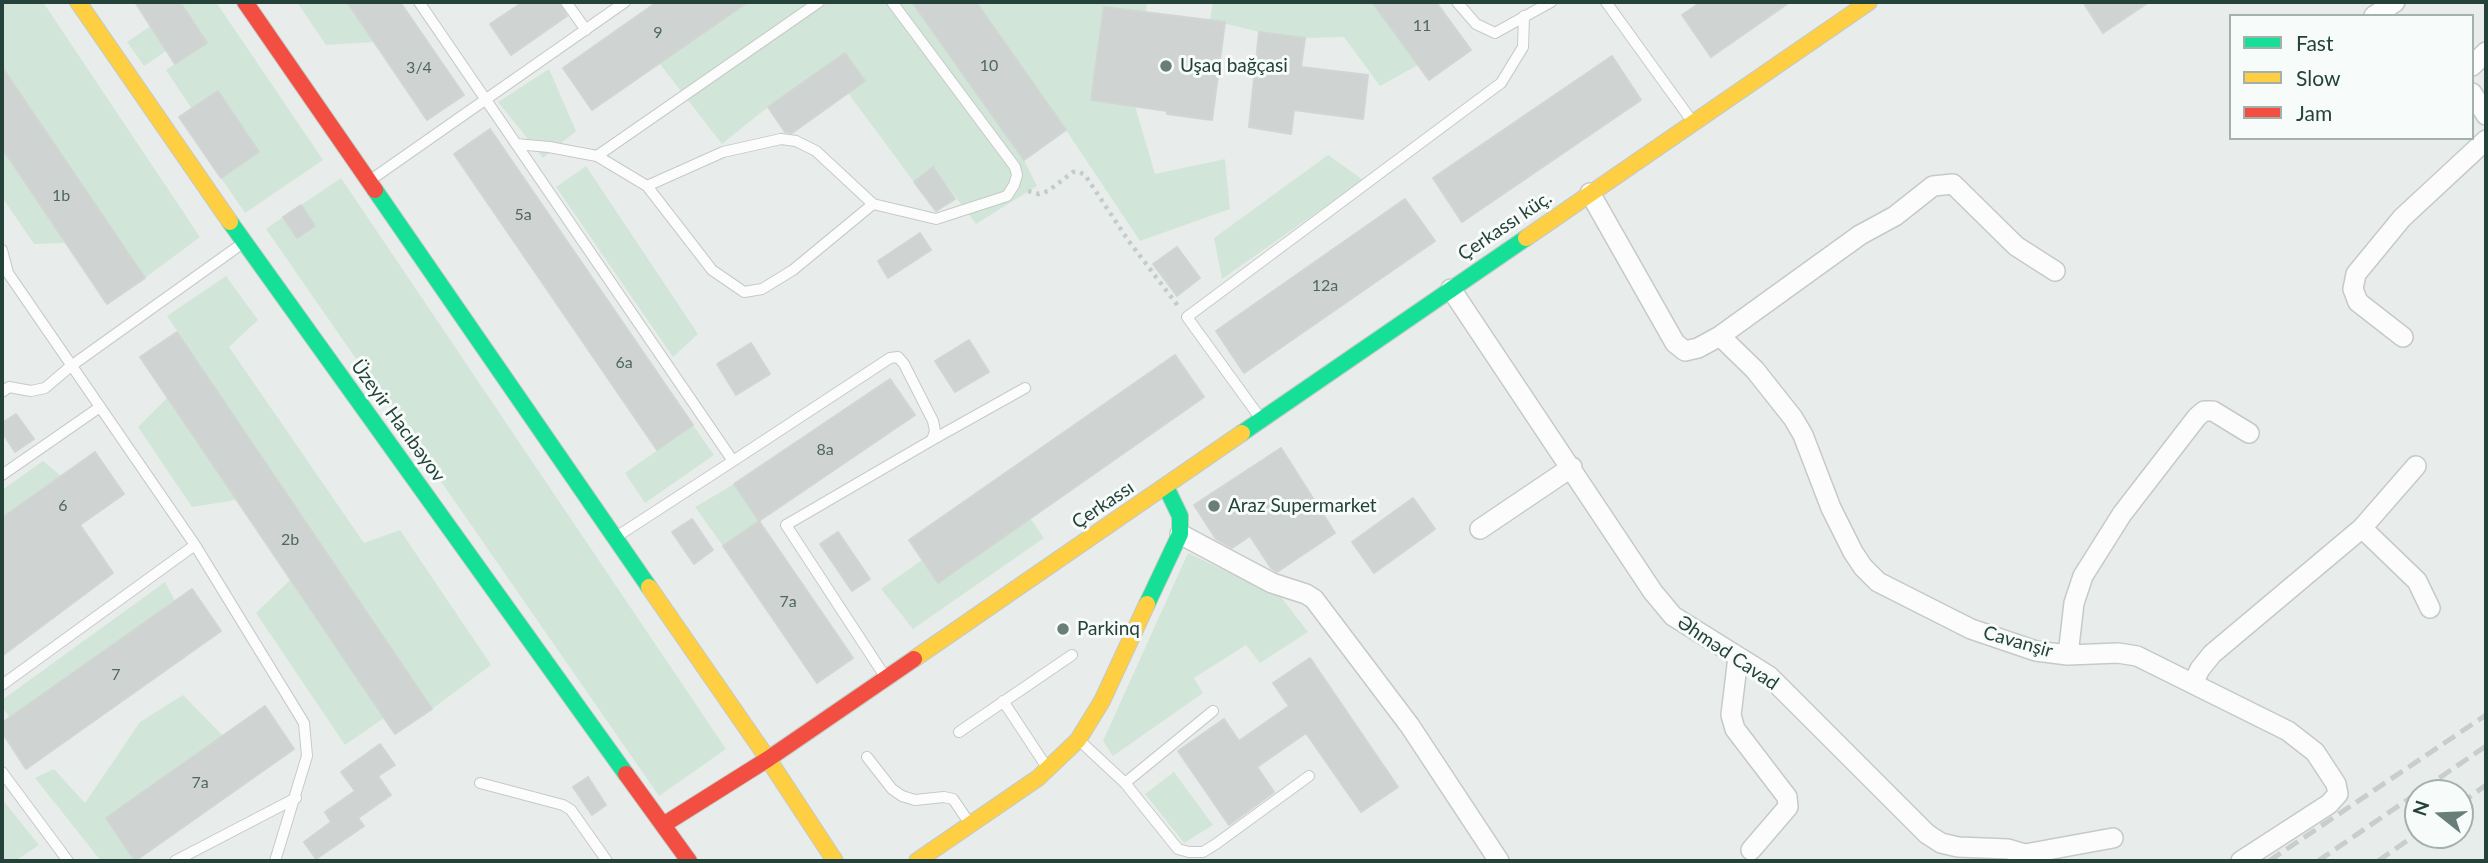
<!DOCTYPE html>
<meta charset="utf-8">
<style>
body{margin:0}
#map{position:relative;width:2488px;height:863px;overflow:hidden;background:#e8edeb;font-family:Lato,sans-serif}
canvas{display:block}
.frame{position:absolute;inset:0;border:4px solid #24423a;pointer-events:none}
.legend{position:absolute;left:2229px;top:14px;width:245px;height:126px;box-sizing:border-box;background:#f7fbf9;border:2px solid #a3b1ad;margin:0;padding:9px 12px;list-style:none;font-size:21px;color:#24423a}
.legend li{display:flex;align-items:center;gap:14px;height:35px}
.legend b{width:35px;border:2px solid #a3b1ad}
.north{position:absolute;left:2404px;top:779px;width:70px;height:70px;box-sizing:border-box;background:#f7fbf9;border:2px solid #a3b1ad;border-radius:50%;rotate:288deg;font-size:19px;font-weight:700;line-height:28px;text-align:center;color:#24423a}
.north::after{content:'';display:block;margin:auto;width:24px;height:32px;background:#697e78;clip-path:polygon(50% 0,100% 100%,50% 72%,0 100%)}
</style>
<div id="map">
<canvas width="2488" height="863"></canvas>
<div class="frame"></div>
<ul class="legend">
<li><b style="height:9px;background:#16e098"></b>Fast</li>
<li><b style="height:9px;background:#ffcf43"></b>Slow</li>
<li><b style="height:9px;background:#f24e42"></b>Jam</li>
</ul>
<div class="north">N</div>
</div>
<script>
const ctx = document.querySelector('canvas').getContext('2d');
ctx.lineJoin = 'round';
function fill(path, color) { ctx.fillStyle = color; ctx.fill(path, 'evenodd'); }
const shape = rows => new Path2D(rows.map(r => 'M' + r).join(''));
function stroke(path, color, width, dash) { ctx.strokeStyle = color; ctx.lineWidth = width; ctx.lineCap = dash ? 'butt' : 'round'; ctx.setLineDash(dash || []); ctx.stroke(path); }
function label(font, color, halo, rows, align = 'center') {
  ctx.font = font + ' Lato,sans-serif'; ctx.lineWidth = 6; ctx.setLineDash([]); ctx.textBaseline = 'middle'; ctx.strokeStyle = halo; ctx.fillStyle = color; for (const [text, x, y, turn = 0] of rows) {
    ctx.save(); ctx.translate(x, y); ctx.rotate((+turn || 0) * Math.PI / 180); ctx.textAlign = isNaN(turn) ? turn : align; if (halo) ctx.strokeText(text, 0, 0); ctx.fillText(text, 0, 0); ctx.restore();
  }
}
fill(shape([
 [2,2,43,2,200,237,145,278,2,67],
 [186,2,216,2,323,160,245,213,221,178,259,151,218,91,192,109,166,70,206,43,197,30,144,66,127,42],
 [297,2,347,2,374,42,326,45],
 [748,2,912,2,1024,160,1037,186,976,224,933,167,914,182,848,93,865,81,845,53,768,107,722,144,659,63],
 [976,2,1147,2,1146,13,1104,7,1091,100,1135,106,1155,174,1225,159,1230,209,1140,241,1066,130],
 [1213,2,1372,2,1418,65,1380,86,1344,37,1305,38,1259,32,1210,20],
 [549,69,576,131,543,158,498,102],
 [2,149,66,243,34,244,2,197],
 [1328,155,1363,180,1222,279,1214,238],
 [586,166,698,334,673,357,556,187],
 [341,178,726,749,659,796,266,229,283,217,297,238,315,226,301,205],
 [226,276,258,320,229,347,364,543,400,530,491,665,432,709,167,316],
 [167,398,236,500,192,507,138,427],
 [693,425,714,455,645,503,625,473],
 [43,461,61,476,2,518,2,490],
 [734,484,759,521,723,546,695,507],
 [1030,518,1044,538,913,629,881,589,922,560,938,583],
 [1188,553,1281,597,1308,632,1260,663,1246,645,1194,678,1203,693,1113,756,1103,741],
 [290,580,384,718,345,745,256,613],
 [165,582,175,601,10,718,2,707,2,700],
 [183,695,223,736,107,818,135,861,101,861,35,778,54,769,85,803,140,722],
 [1174,772,1213,825,1184,843,1145,794],
 [2,799,39,845,15,861,2,861]
]), '#d1e6d8');
const building = shape([
 [135,2,180,2,207,43,175,64,135,2],
 [347,2,400,2,464,95,427,120,347,2],
 [523,2,559,2,567,16,511,55,490,24,523,2],
 [657,2,748,2,592,110,563,68,657,2],
 [912,2,976,2,1066,130,1024,160,912,2],
 [1372,2,1436,2,1471,50,1429,80,1372,2],
 [1701,2,1790,2,1711,57,1682,15,1701,2],
 [2083,2,2149,2,2103,33,2083,2],
 [1104,7,1225,22,1212,120,1167,114,1167,111,1091,100,1104,7],
 [1259,32,1305,38,1301,67,1368,75,1363,119,1294,110,1291,134,1249,127,1259,32],
 [845,53,865,81,792,133,785,132,768,107,845,53],
 [1612,56,1641,100,1462,222,1433,178,1612,56],
 [2,67,145,278,107,304,2,148,2,67],
 [218,91,259,152,221,178,179,117,218,91],
 [490,129,693,425,657,450,454,154,490,129],
 [933,167,955,199,936,211,914,182,933,167],
 [1405,199,1435,241,1244,373,1216,331,1405,199],
 [301,205,315,226,297,238,283,217,301,205],
 [920,233,931,250,888,278,878,261,920,233],
 [1177,247,1200,278,1177,296,1153,264,1177,247],
 [177,332,432,709,395,734,140,357,177,332],
 [969,340,989,372,955,392,935,361,969,340],
 [751,343,770,374,736,395,717,364,751,343],
 [1175,355,1204,397,938,583,909,540,1175,355],
 [890,379,915,415,759,521,734,484,890,379],
 [16,414,34,439,15,452,2,432,2,423,16,414],
 [1281,448,1335,533,1277,572,1271,568,1250,536,1232,548,1216,539,1194,505,1281,448],
 [95,452,124,494,80,525,113,573,2,656,2,518,95,452],
 [1413,498,1435,529,1374,573,1352,542,1413,498],
 [692,519,713,550,694,564,672,532,692,519],
 [759,521,853,658,817,683,723,546,759,521],
 [838,532,870,579,852,591,820,544,838,532],
 [192,589,221,631,26,769,2,732,2,723,192,589],
 [1310,658,1398,787,1361,812,1306,733,1257,767,1274,792,1229,825,1178,751,1224,719,1239,741,1289,706,1273,683,1310,658],
 [265,706,294,749,135,861,106,818,265,706],
 [380,744,395,765,378,776,391,795,358,818,364,826,316,859,304,842,331,822,325,812,355,791,341,772,380,744],
 [588,777,606,805,592,815,573,787,588,777]
]);
fill(building, '#cfd4d2');
stroke(building, '#d1d6d4', 2);
const lane = shape([
 [419,2,733,461,890,358,898,357,904,364,933,421,935,431,932,440,786,525,884,675],
 [566,2,586,30],
 [1457,2,1476,24,1495,33,1551,2],
 [1606,2,1692,121],
 [516,144,549,147,597,156,647,186,712,270,744,292,762,289,793,270,873,204,816,151,796,141,781,139,723,152,647,186],
 [597,156,819,2],
 [372,179,625,2],
 [873,204,936,219,1007,196,1014,185,1017,175,1015,167,892,2],
 [2,250,8,273,195,545,304,723,307,756,275,861],
 [2,392,9,387,31,391,45,388,71,366,243,243],
 [1261,419,1187,317,1501,83,1523,47,1524,16],
 [932,440,1025,388],
 [2,475,100,407],
 [616,537,733,461],
 [2,685,195,545],
 [1003,701,1046,766],
 [959,732,1072,655],
 [1081,742,1125,783,1178,849,1189,852,1203,852,1216,844,1309,776],
 [867,757,892,789,902,796,915,800,944,797,953,799,968,821],
 [2,772,68,861],
 [480,783,563,805,571,810,607,861],
 [1125,783,1213,711],
 [175,861,296,798]
]);
const street = shape([
 [2374,16,2395,2],
 [2472,66,2486,52],
 [2472,93,2486,115],
 [1590,193,1675,343,1685,351,1698,348,1720,336,1860,235,1895,216,1933,186,1953,184,2016,246,2055,271],
 [1451,289,1653,592,1673,616,1769,676,1927,834,1941,843,1958,847,2008,849,2025,854,2113,838],
 [1720,336,1755,370,1793,418,1803,435,1831,508,1853,552,1863,567,1878,582,1971,629,2036,651,2068,655,2118,653,2137,656,2288,731,2315,752,2336,784,2338,794,2329,804,2241,861],
 [2403,337,2358,302,2353,289,2356,274,2402,218,2486,140],
 [2362,528,2417,581,2430,608],
 [1480,529,1572,467],
 [1180,534,1272,583,1306,594,1314,599,1410,726,1499,861],
 [2068,655,2074,603,2083,576,2122,514,2197,417,2204,411,2213,411,2249,433],
 [1738,657,1731,715,1735,729,1787,797,1788,807,1751,850],
 [2193,683,2200,669,2212,654,2362,528,2416,466]
]);
const fast = shape([
 [375,190,649,587],
 [230,222,626,774],
 [1242,433,1526,238],
 [1147,604,1180,534,1180,516,1166,487]
]);
const slow = shape([
 [78,2,230,222],
 [1526,238,1869,2],
 [649,587,768,759,835,861],
 [914,659,1242,433],
 [917,861,1038,778,1078,740,1102,701,1147,604]
]);
const jam = shape([
 [245,2,375,190],
 [626,774,689,861],
 [663,825,768,759,914,659]
]);
stroke(lane, '#c5cac8', 12);
stroke(street, '#c5cac8', 22);
stroke(fast, '#c3cbc8', 18);
stroke(slow, '#c3cbc8', 18);
stroke(jam, '#c3cbc8', 18);
stroke(shape([
 [1028,191,1039,194,1048,191,1073,172,1079,172,1085,175,1128,240,1178,306]
]), '#c3ccca', 4.5, [3.5, 5]);
stroke(lane, '#fcfcfc', 10);
stroke(street, '#fcfcfc', 19);
stroke(fast, '#16e098', 16);
stroke(slow, '#ffcf43', 16);
stroke(jam, '#f24e42', 16);
stroke(shape([
 [2460,804,2486,785],
 [2269,861,2486,715],
 [2318,861,2486,746],
 [2378,861,2418,833]
]), '#c9cdcc', 5, [14, 7]);
for (const [x, y, r, color] of [
 [1166,66,7,"#697e78"],
 [1214,506,7,"#697e78"],
 [1063,629,7,"#697e78"]
]) { const dot = new Path2D(); dot.arc(x, y, r, 0, 2 * Math.PI); ctx.fillStyle = color; ctx.fill(dot); stroke(dot, '#f7fbf9', 2.5); }
label('16px', '#506761', null, [
 ["11",1422,26],
 ["9",658,33],
 ["10",989,66],
 ["3/4",419,68],
 ["1b",61,196],
 ["5a",523,215],
 ["12a",1325,286],
 ["6a",624,363],
 ["8a",825,450],
 ["6",63,506],
 ["2b",290,540],
 ["7a",788,602],
 ["7",116,675],
 ["7a",200,783]
]);
label('19px', '#24423a', '#f7fbf9', [
 ["Uşaq bağçasi",1180,66],
 ["Araz Supermarket",1228,506],
 ["Parkinq",1077,629]
], 'left');
label('19px', '#24423a', '#f7fbf9', [
 ["Çerkassı küç.",1505,226,-34],
 ["Üzeyir Hacıbəyov",398,421,54],
 ["Çerkassı",1103,505,-34],
 ["Cavanşir",2018,642,16],
 ["Əhməd Cavad",1728,653,34]
]);
</script>
